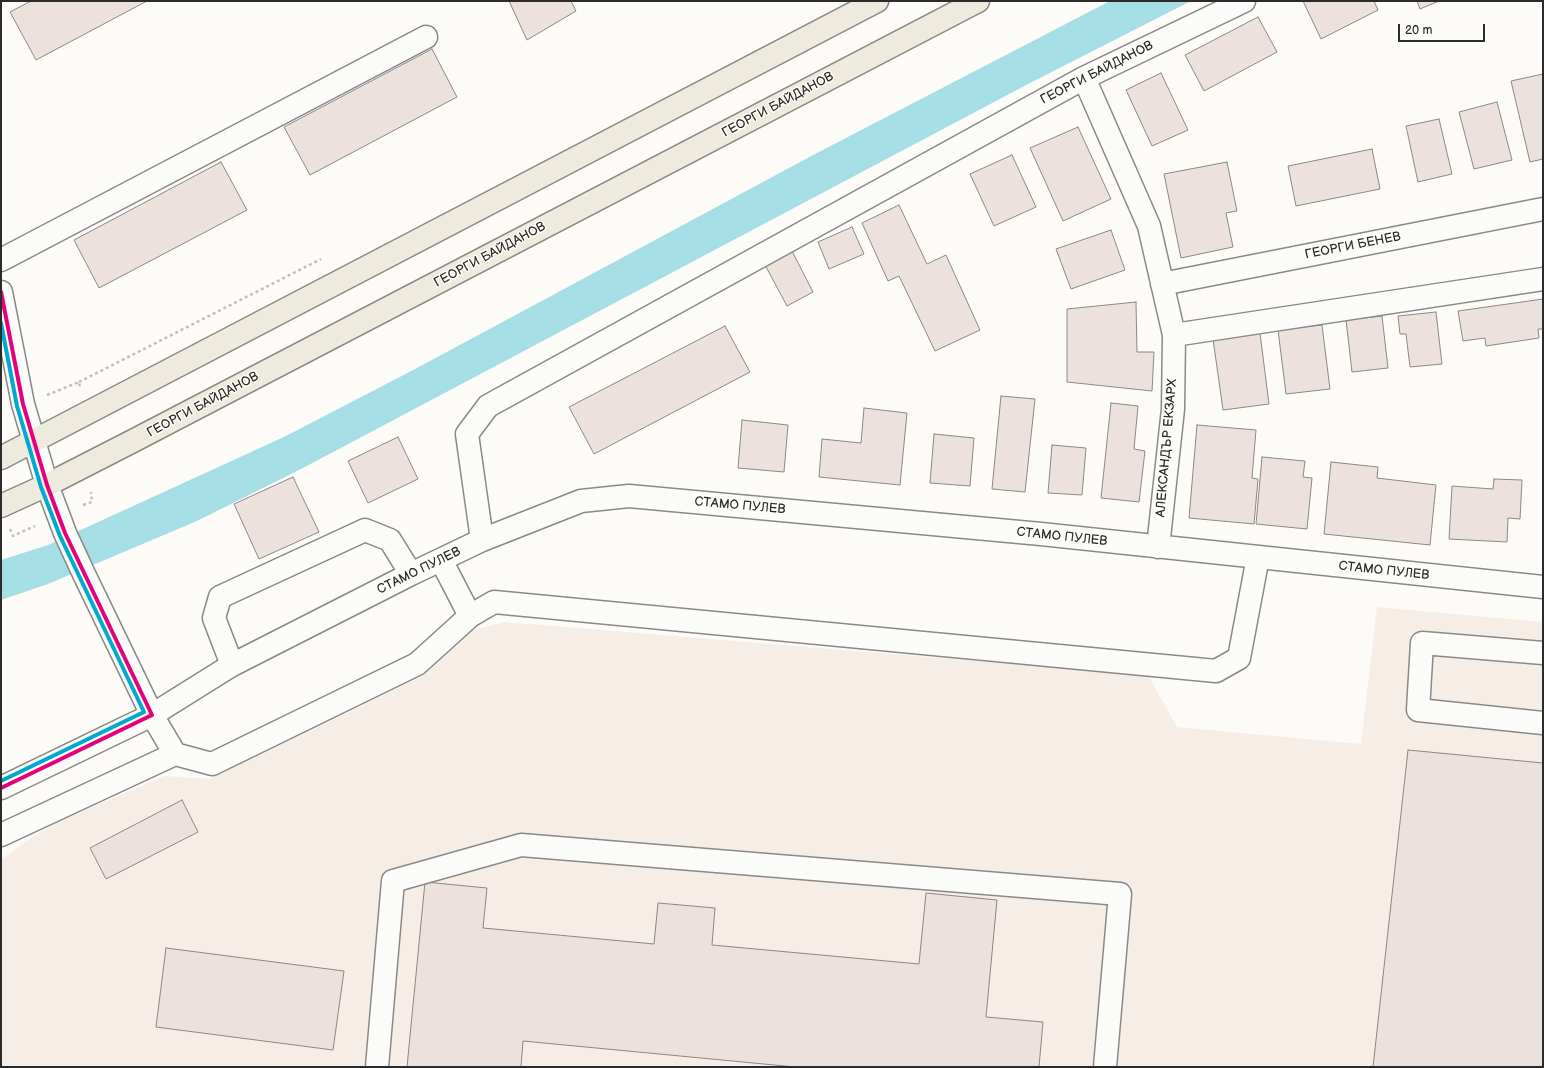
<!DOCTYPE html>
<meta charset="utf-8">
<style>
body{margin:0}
#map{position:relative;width:1544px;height:1068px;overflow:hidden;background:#fcfbf8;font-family:"Balsamiq Sans",sans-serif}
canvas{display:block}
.frame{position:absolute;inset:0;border:2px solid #2b2b2b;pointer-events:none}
.scale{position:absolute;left:1398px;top:24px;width:87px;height:18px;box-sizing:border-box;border:2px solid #2b2b2b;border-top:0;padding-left:5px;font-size:12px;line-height:14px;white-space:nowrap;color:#2b2b2b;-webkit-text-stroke:3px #fdfcf7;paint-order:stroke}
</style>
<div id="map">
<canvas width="1544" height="1068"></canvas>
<div class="frame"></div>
<div class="scale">20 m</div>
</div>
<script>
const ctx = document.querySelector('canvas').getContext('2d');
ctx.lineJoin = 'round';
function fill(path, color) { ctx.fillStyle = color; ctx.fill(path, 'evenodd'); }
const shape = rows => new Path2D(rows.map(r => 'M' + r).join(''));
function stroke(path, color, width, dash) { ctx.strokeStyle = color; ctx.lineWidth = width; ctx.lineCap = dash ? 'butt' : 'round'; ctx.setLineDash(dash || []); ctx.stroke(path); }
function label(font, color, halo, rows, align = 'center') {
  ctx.font = font + ' "Balsamiq Sans",sans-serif'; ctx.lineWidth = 3; ctx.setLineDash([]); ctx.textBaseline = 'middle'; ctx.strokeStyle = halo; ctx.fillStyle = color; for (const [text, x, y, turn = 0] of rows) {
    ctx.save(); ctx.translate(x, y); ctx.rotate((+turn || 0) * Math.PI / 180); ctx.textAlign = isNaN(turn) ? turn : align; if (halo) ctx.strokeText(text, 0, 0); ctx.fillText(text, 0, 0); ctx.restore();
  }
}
fill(shape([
 [1377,607,1543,622,1543,1067,1,1067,1,859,51,825,164,776,210,779,423,676,473,630,504,622,1148,675,1177,727,1361,744]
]), '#f7ede7');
fill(shape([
 [1110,1,1191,1,1030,83,303,468,197,521,48,584,1,600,1,560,48,545,286,436,417,368,815,154]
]), '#a6dee6');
const building = shape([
 [31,1,147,1,36,60,10,12,31,1],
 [509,1,571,1,576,11,527,40,509,1],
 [1303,1,1374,1,1378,10,1321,39,1303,1],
 [1417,1,1439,1,1420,9,1417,1],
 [1258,17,1277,52,1204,91,1185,55,1258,17],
 [432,49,457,97,310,175,284,127,432,49],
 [1161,73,1188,130,1152,146,1126,90,1161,73],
 [1543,74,1543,159,1530,162,1511,81,1543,74],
 [1497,102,1512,160,1474,169,1459,112,1497,102],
 [1439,119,1452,174,1418,182,1406,126,1439,119],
 [1078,127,1111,199,1063,221,1030,148,1078,127],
 [1372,149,1380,189,1296,206,1288,166,1372,149],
 [1012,155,1036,207,994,226,970,174,1012,155],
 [221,162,247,210,99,288,74,240,221,162],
 [1227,162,1237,211,1226,213,1233,247,1181,258,1164,174,1227,162],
 [899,205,927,264,946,255,980,330,935,351,899,276,888,281,862,223,899,205],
 [852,227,864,254,829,269,818,242,852,227],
 [1111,230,1125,270,1071,289,1056,249,1111,230],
 [792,251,813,292,787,306,765,265,792,251],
 [1543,299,1543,329,1538,329,1539,338,1486,346,1485,338,1463,341,1458,311,1543,299],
 [1136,302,1137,352,1154,352,1152,391,1067,382,1067,309,1136,302],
 [1436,312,1442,364,1410,367,1406,334,1400,334,1398,316,1436,312],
 [1382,316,1388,368,1352,372,1346,320,1382,316],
 [1322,325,1330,389,1286,394,1278,330,1322,325],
 [725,326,750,372,594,454,569,407,725,326],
 [1260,333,1269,404,1223,410,1213,339,1260,333],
 [1001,396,1035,399,1025,492,992,489,1001,396],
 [1111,403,1138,406,1134,449,1145,451,1139,502,1101,498,1111,403],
 [864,408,907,413,900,485,819,477,822,439,861,443,864,408],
 [742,420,788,425,784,472,738,468,742,420],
 [1197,425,1256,430,1252,478,1258,479,1254,524,1189,518,1197,425],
 [934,434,974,438,970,486,930,483,934,434],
 [398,437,418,479,368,503,348,461,398,437],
 [1052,445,1086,448,1082,495,1048,493,1052,445],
 [1262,457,1305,461,1303,477,1312,478,1307,529,1256,524,1262,457],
 [1331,462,1378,467,1377,478,1436,485,1430,545,1324,534,1331,462],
 [293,477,319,532,259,559,234,504,293,477],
 [1494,479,1522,480,1520,519,1508,518,1507,542,1449,539,1452,486,1493,489,1494,479],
 [1408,750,1543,763,1543,1067,1373,1067,1408,750],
 [182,800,198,832,106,879,90,848,182,800],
 [425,882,487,888,483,928,654,944,658,903,715,908,712,945,919,964,926,893,997,900,986,1017,1043,1022,1039,1067,795,1067,523,1041,521,1067,407,1067,425,882],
 [166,948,344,971,333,1050,156,1027,166,948]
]);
fill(building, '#ece1dc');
stroke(building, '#898987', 1);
const minor = shape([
 [1084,78,1149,226,1174,335,1173,409,1158,547],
 [1,260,426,37],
 [1162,284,1543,209],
 [1,292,23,404,47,485,65,533,83,572,152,715,175,754],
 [1174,335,1543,279],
 [482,540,467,434,488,406,1084,78,1244,1],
 [441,560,470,616],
 [1543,653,1422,643,1418,710,1543,723],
 [232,665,214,618,220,597,365,530,390,540,411,574],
 [1,788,152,715,232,665,411,574,482,540,581,501,629,496,1041,534,1543,587],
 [1,835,175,754,212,764,417,664,470,616,494,602,1216,671,1239,658,1258,557],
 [377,1067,393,881,521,845,1120,894,1105,1067]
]);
const major = shape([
 [1,458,877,1],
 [1,506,47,485,131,442,978,1]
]);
stroke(minor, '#898987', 25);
stroke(major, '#898987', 25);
stroke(shape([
 [79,382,321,259],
 [47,395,79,382,80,388],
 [83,505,92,502,91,492],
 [10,529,13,536,35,526]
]), '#c0bfbc', 2.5, [3, 3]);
stroke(minor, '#fbfbf9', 22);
stroke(major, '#eeeadd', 22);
stroke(shape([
 [1,292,23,404,47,485,65,533,152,715],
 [1,788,152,715]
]), '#e5007d', 4);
stroke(shape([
 [1,323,17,406,41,487,60,536,144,712,1,781]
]), '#00a9ce', 4);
label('13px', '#2b2b2b', '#fdfcf7', [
 ["ГЕОРГИ БАЙДАНОВ",1097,73,-27],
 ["ГЕОРГИ БАЙДАНОВ",778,105,-28],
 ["ГЕОРГИ БЕНЕВ",1353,246,-11],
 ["ГЕОРГИ БАЙДАНОВ",490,255,-28],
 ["ГЕОРГИ БАЙДАНОВ",203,405,-28],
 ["АЛЕКСАНДЪР ЕКЗАРХ",1167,448,-85],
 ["СТАМО ПУЛЕВ",740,506,5],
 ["СТАМО ПУЛЕВ",1062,537,6],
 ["СТАМО ПУЛЕВ",419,571,-26],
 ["СТАМО ПУЛЕВ",1384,571,6]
]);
</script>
